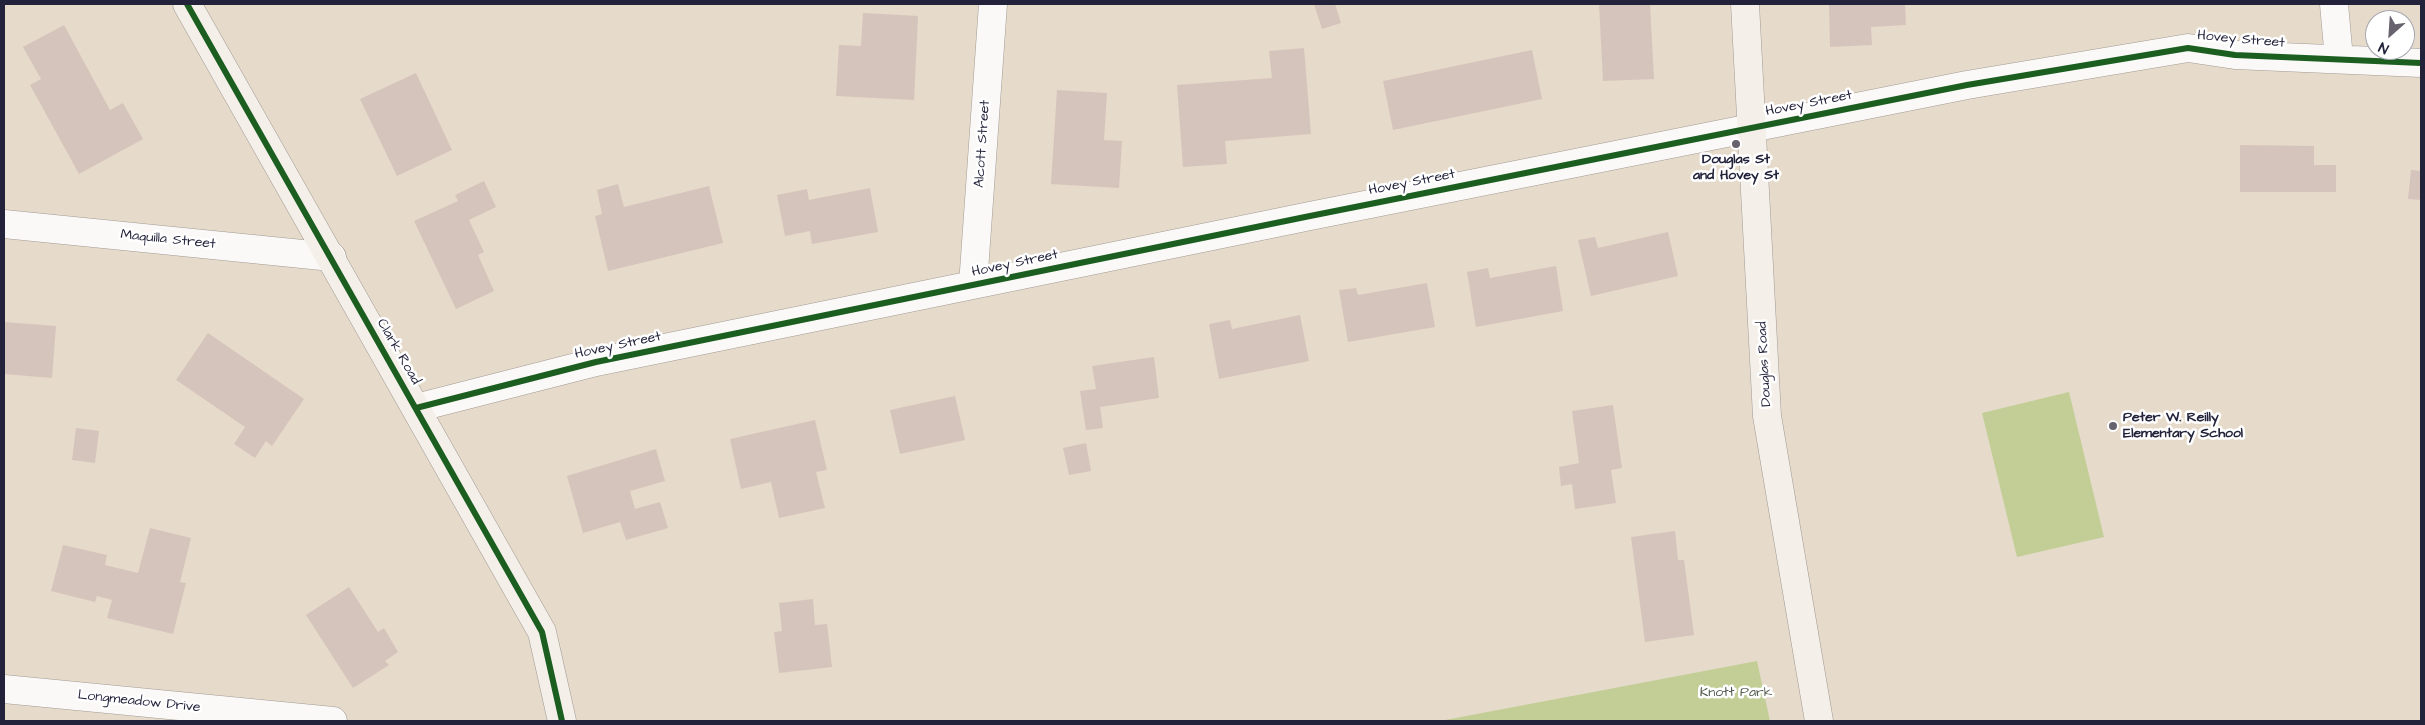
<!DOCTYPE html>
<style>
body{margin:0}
#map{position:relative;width:2425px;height:725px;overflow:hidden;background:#e6daca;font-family:"Architects Daughter",sans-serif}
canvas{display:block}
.frame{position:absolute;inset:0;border:5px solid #22223b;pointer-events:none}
.north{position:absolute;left:2365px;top:10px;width:50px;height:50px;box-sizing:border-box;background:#fff;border:1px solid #a7a7b1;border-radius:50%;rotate:206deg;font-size:14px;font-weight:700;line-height:20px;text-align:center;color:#22223b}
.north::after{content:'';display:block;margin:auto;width:18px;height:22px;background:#67626d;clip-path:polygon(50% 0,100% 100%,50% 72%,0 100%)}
</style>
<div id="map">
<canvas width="2425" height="725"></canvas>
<div class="frame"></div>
<div class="north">N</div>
</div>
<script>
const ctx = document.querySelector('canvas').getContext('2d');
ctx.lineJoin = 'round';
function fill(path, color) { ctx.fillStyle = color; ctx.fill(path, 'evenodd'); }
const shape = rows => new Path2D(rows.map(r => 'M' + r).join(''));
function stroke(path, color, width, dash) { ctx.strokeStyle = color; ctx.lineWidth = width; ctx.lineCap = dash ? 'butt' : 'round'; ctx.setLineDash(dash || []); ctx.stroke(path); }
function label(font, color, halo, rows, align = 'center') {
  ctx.font = font + ' "Architects Daughter",sans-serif'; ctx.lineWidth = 5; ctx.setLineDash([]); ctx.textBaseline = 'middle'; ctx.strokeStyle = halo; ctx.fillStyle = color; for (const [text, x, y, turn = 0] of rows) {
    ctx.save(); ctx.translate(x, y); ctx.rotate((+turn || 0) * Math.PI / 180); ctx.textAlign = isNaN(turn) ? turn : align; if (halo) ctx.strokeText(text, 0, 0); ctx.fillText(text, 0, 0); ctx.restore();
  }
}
fill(shape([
 [2069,392,2104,537,2017,557,1982,413],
 [1757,661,1770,721,1440,721]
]), '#c2ce96');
fill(shape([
 [1314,4,1335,4,1341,23,1322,29],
 [1599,4,1650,4,1654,79,1603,81],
 [1829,4,1905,4,1906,25,1871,27,1872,45,1830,47],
 [863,13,918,16,914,100,836,96,839,45,861,46],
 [64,25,110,110,123,103,143,139,79,174,30,85,41,79,23,47],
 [1304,48,1311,134,1225,141,1227,164,1183,167,1177,85,1272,78,1269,51],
 [1532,50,1542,99,1393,130,1383,81],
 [416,73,452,150,397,176,360,99],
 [1057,90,1107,93,1104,140,1122,141,1119,188,1051,184],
 [2240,145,2314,146,2314,165,2336,165,2336,192,2240,192],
 [2411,170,2421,171,2421,200,2408,199],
 [484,181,496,207,469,220,484,252,478,255,494,291,456,309,414,221,458,201,455,195],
 [618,184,624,207,709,186,723,243,608,271,595,216,602,214,597,190],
 [870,188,878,232,812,244,810,231,785,236,777,195,807,189,809,200],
 [1668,232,1678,276,1591,296,1578,240,1595,237,1598,248],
 [1556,266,1563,311,1476,327,1467,272,1488,268,1490,278],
 [1427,283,1435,327,1348,342,1339,290,1356,288,1358,295],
 [1300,315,1309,361,1219,379,1209,324,1230,320,1232,329],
 [4,322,56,326,52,378,4,374],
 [208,333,304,399,272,446,266,441,255,458,234,444,245,427,176,380],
 [1154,357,1159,398,1100,407,1103,428,1086,430,1080,391,1096,389,1092,366],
 [955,396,965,440,900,454,890,410],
 [1613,405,1622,468,1611,470,1616,503,1575,509,1572,484,1561,486,1559,467,1579,463,1572,411],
 [815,420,827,470,816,472,825,508,779,518,771,482,741,489,730,439],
 [76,428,99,431,95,463,72,460],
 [1086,443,1091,471,1069,475,1063,448],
 [656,449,665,481,630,491,635,509,660,502,668,528,626,540,620,522,583,533,567,476],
 [150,528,191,538,180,582,186,583,173,634,107,618,112,600,97,596,95,602,51,591,63,545,107,555,105,565,138,573],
 [1675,531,1678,560,1684,560,1694,635,1645,642,1631,537],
 [349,587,378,632,384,628,398,652,385,661,389,665,353,688,306,615],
 [813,599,815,625,827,624,832,667,779,673,774,632,782,631,779,603]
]), '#d5c4bb');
const street = shape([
 [2334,4,2339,59],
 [4,224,332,257],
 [973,285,993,4],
 [416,408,596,362,1310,216,1967,85,2188,48,2235,55,2421,63],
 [4,689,333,721]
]);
const secondary = shape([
 [187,4,542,632,562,721],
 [1745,4,1767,416,1819,721]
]);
stroke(street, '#a19a94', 29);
stroke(secondary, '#a19a94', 29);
stroke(street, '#fbf9f7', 28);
stroke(secondary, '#f4f0e9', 28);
stroke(shape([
 [187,4,542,632,562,721],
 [416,408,596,362,1310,216,1967,85,2188,48,2235,55,2421,63]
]), '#1b5e20', 6);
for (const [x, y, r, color] of [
 [1736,144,5,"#67626d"],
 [2113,426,5,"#67626d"]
]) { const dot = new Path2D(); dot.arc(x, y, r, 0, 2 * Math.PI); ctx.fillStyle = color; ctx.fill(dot); stroke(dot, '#fff', 2); }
label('14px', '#22223b', '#fff', [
 ["Hovey Street",2241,40,5],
 ["Hovey Street",1809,104,-11],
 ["Alcott Street",983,144,-86],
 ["Hovey Street",1412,183,-11],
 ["Maquilla Street",168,240,6],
 ["Hovey Street",1015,264,-12],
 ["Hovey Street",618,346,-12],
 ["Clark Road",398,352,60],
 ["Douglas Road",1765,364,-93],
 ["Longmeadow Drive",139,702,6]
]);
label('bold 14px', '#22223b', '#fff', [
 ["Douglas St",1736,160],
 ["and Hovey St",1736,176],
 ["Peter W. Reilly",2123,418,"left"],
 ["Elementary School",2123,434,"left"]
]);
label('14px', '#505b4c', '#fff', [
 ["Knott Park",1736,693]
]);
</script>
